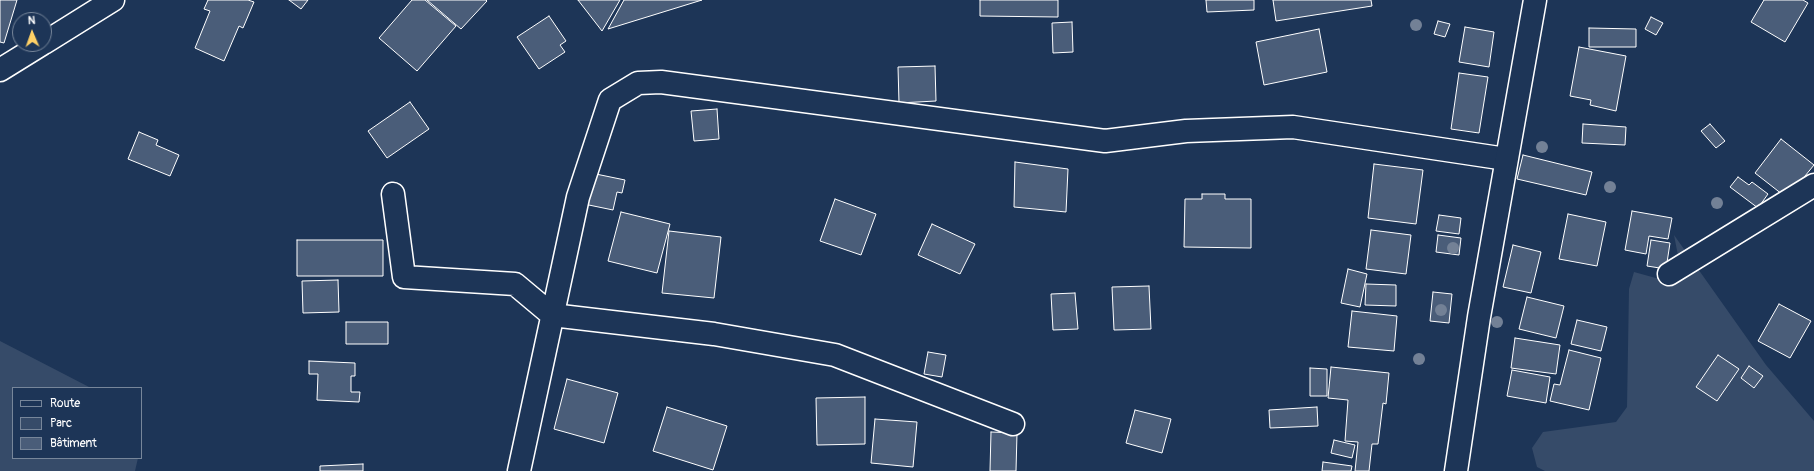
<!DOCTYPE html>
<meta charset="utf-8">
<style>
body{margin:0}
#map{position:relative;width:1814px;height:471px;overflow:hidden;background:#1d3557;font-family:Pangolin,sans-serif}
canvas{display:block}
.legend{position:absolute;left:12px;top:387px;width:130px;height:72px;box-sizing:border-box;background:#1d3557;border:1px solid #77869a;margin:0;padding:5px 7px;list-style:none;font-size:12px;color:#fff}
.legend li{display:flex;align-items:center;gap:8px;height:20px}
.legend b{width:20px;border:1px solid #77869a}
.north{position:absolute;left:12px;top:12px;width:40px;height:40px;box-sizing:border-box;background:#1d3557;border:1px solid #77869a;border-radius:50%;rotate:358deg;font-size:11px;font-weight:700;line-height:16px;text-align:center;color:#fff}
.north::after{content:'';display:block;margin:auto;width:14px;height:18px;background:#ffd166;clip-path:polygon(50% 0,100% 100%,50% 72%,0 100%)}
</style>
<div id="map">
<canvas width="1814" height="471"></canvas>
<ul class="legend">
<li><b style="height:5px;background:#1d3557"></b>Route</li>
<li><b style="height:11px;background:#364b69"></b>Parc</li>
<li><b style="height:11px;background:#4a5d79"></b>Bâtiment</li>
</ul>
<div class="north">N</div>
</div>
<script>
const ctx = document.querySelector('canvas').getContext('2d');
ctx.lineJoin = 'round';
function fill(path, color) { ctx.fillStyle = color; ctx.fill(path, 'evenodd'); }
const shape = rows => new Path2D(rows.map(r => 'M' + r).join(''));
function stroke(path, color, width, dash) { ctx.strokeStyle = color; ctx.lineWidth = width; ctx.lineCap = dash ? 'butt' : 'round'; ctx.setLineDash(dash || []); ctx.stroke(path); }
fill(shape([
 [1674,235,1766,365,1814,421,1814,471,1545,471,1537,467,1532,448,1543,432,1616,422,1627,407,1629,289,1634,272,1663,280,1680,266],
 [0,341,91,388,13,388,13,458,138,458,135,471,0,471]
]), '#364b69');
const building = shape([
 [0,0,17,0,4,43,0,42,0,0],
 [208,0,248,0,254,2,243,28,239,26,224,61,195,48,210,11,204,9,208,0],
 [289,0,308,0,301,9,289,0],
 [412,0,425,0,456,26,417,71,379,38,412,0],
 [427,0,486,0,487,1,461,29,427,0],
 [578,0,620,0,602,31,578,0],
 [624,0,702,0,608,29,624,0],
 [980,0,1058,0,1058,17,980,16,980,0],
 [1206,0,1254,0,1254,10,1207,12,1206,0],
 [1273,0,1371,0,1372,6,1276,21,1273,0],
 [1764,0,1803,0,1808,3,1785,42,1751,22,1764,0],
 [549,16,566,41,560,45,565,52,539,69,517,37,549,16],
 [1651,17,1663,23,1656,35,1645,29,1651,17],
 [1438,21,1450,24,1445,37,1434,34,1438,21],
 [1072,22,1073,52,1053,53,1052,23,1072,22],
 [1465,27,1494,32,1489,67,1459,62,1465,27],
 [1589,28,1636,29,1636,47,1589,47,1589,28],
 [1319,29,1327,72,1264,85,1256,42,1319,29],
 [1579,47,1626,56,1616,111,1590,105,1591,100,1570,96,1579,47],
 [935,66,936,101,899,103,898,67,935,66],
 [1459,73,1488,77,1479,133,1451,129,1459,73],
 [410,102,429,129,387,158,368,131,410,102],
 [717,109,719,139,694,141,691,111,717,109],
 [1583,124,1626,127,1625,145,1582,143,1583,124],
 [1710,124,1725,141,1716,148,1701,131,1710,124],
 [139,132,158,140,156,145,179,155,170,176,128,159,139,132],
 [1781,139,1814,165,1787,198,1755,173,1781,139],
 [1523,155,1592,172,1586,195,1517,179,1523,155],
 [1015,162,1068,169,1066,212,1014,207,1015,162],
 [1374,164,1423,170,1416,224,1368,218,1374,164],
 [591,173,625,180,622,193,617,192,613,210,584,204,591,173],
 [1738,177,1749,185,1752,182,1768,194,1758,208,1730,187,1738,177],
 [1202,194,1225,194,1225,199,1251,199,1251,248,1184,247,1185,199,1202,199,1202,194],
 [835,199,876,214,861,255,820,241,835,199],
 [1632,211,1672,218,1668,239,1649,236,1646,254,1625,250,1632,211],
 [621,212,670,224,657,273,608,261,621,212],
 [1568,214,1606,222,1597,266,1559,259,1568,214],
 [1439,215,1461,218,1459,234,1436,231,1439,215],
 [932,224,975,244,960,274,918,255,932,224],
 [1371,230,1411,235,1406,274,1366,269,1371,230],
 [669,231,721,237,714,298,662,293,669,231],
 [1438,235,1461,238,1459,255,1436,252,1438,235],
 [297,240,383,240,383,276,297,276,297,240],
 [1651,240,1670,243,1666,269,1647,266,1651,240],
 [1513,245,1541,252,1531,293,1503,287,1513,245],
 [1348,269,1367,274,1360,307,1341,303,1348,269],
 [338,280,339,312,303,313,302,281,338,280],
 [1366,284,1396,285,1396,306,1365,305,1366,284],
 [1149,286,1151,329,1114,330,1112,287,1149,286],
 [1433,292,1452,294,1449,323,1430,321,1433,292],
 [1075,293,1078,329,1053,330,1051,294,1075,293],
 [1527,297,1564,306,1556,338,1519,329,1527,297],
 [1779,304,1811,321,1790,358,1758,341,1779,304],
 [1352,311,1397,316,1394,351,1348,347,1352,311],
 [1577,320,1607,327,1601,351,1571,344,1577,320],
 [346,322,388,322,388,344,346,344,346,322],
 [1515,338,1560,345,1556,374,1511,368,1515,338],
 [1569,350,1601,358,1589,410,1550,401,1554,384,1560,385,1569,350],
 [928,352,946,355,942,377,924,374,928,352],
 [1718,355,1739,369,1717,401,1696,387,1718,355],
 [309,361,355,363,355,376,351,376,351,392,360,392,359,402,317,400,318,374,309,374,309,361],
 [1749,366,1763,376,1754,388,1741,378,1749,366],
 [1331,367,1389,373,1386,404,1383,403,1378,444,1372,444,1369,471,1355,471,1358,442,1345,441,1348,400,1328,398,1331,367],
 [1310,368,1327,369,1327,396,1310,396,1310,368],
 [1512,370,1550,377,1546,403,1507,396,1512,370],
 [567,379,618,393,604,443,554,429,567,379],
 [865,397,865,444,817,445,816,398,865,397],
 [667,407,727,426,713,470,653,451,667,407],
 [1317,407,1318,426,1270,428,1269,410,1317,407],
 [1135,410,1171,419,1162,453,1126,443,1135,410],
 [875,419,917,422,913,467,871,463,875,419],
 [991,432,1017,433,1016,471,990,471,991,432],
 [1334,440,1355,445,1352,458,1331,453,1334,440],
 [1323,462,1352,466,1351,471,1322,471,1323,462],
 [363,464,363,471,320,471,320,466,363,464]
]);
fill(building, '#4a5d79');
stroke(building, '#fff', 1);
const street = shape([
 [44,43,113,0],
 [0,70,42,44],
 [393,194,404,277,515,284,552,315,714,334,835,355,1013,424],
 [1669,274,1814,185],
 [519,471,578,197,610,100,638,83,661,82,1105,141,1186,131,1293,127,1506,159]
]);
const secondary = shape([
 [1456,471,1479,317,1535,0]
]);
stroke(street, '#fff', 25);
stroke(secondary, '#fff', 25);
stroke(street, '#1d3557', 22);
stroke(secondary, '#1d3557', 22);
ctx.fillStyle = '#738196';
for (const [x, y] of [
 [1416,25],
 [1542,147],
 [1610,187],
 [1717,203],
 [1453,248],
 [1441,310],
 [1497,322],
 [1419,359]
]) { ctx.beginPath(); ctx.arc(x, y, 6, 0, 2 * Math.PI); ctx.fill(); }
</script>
